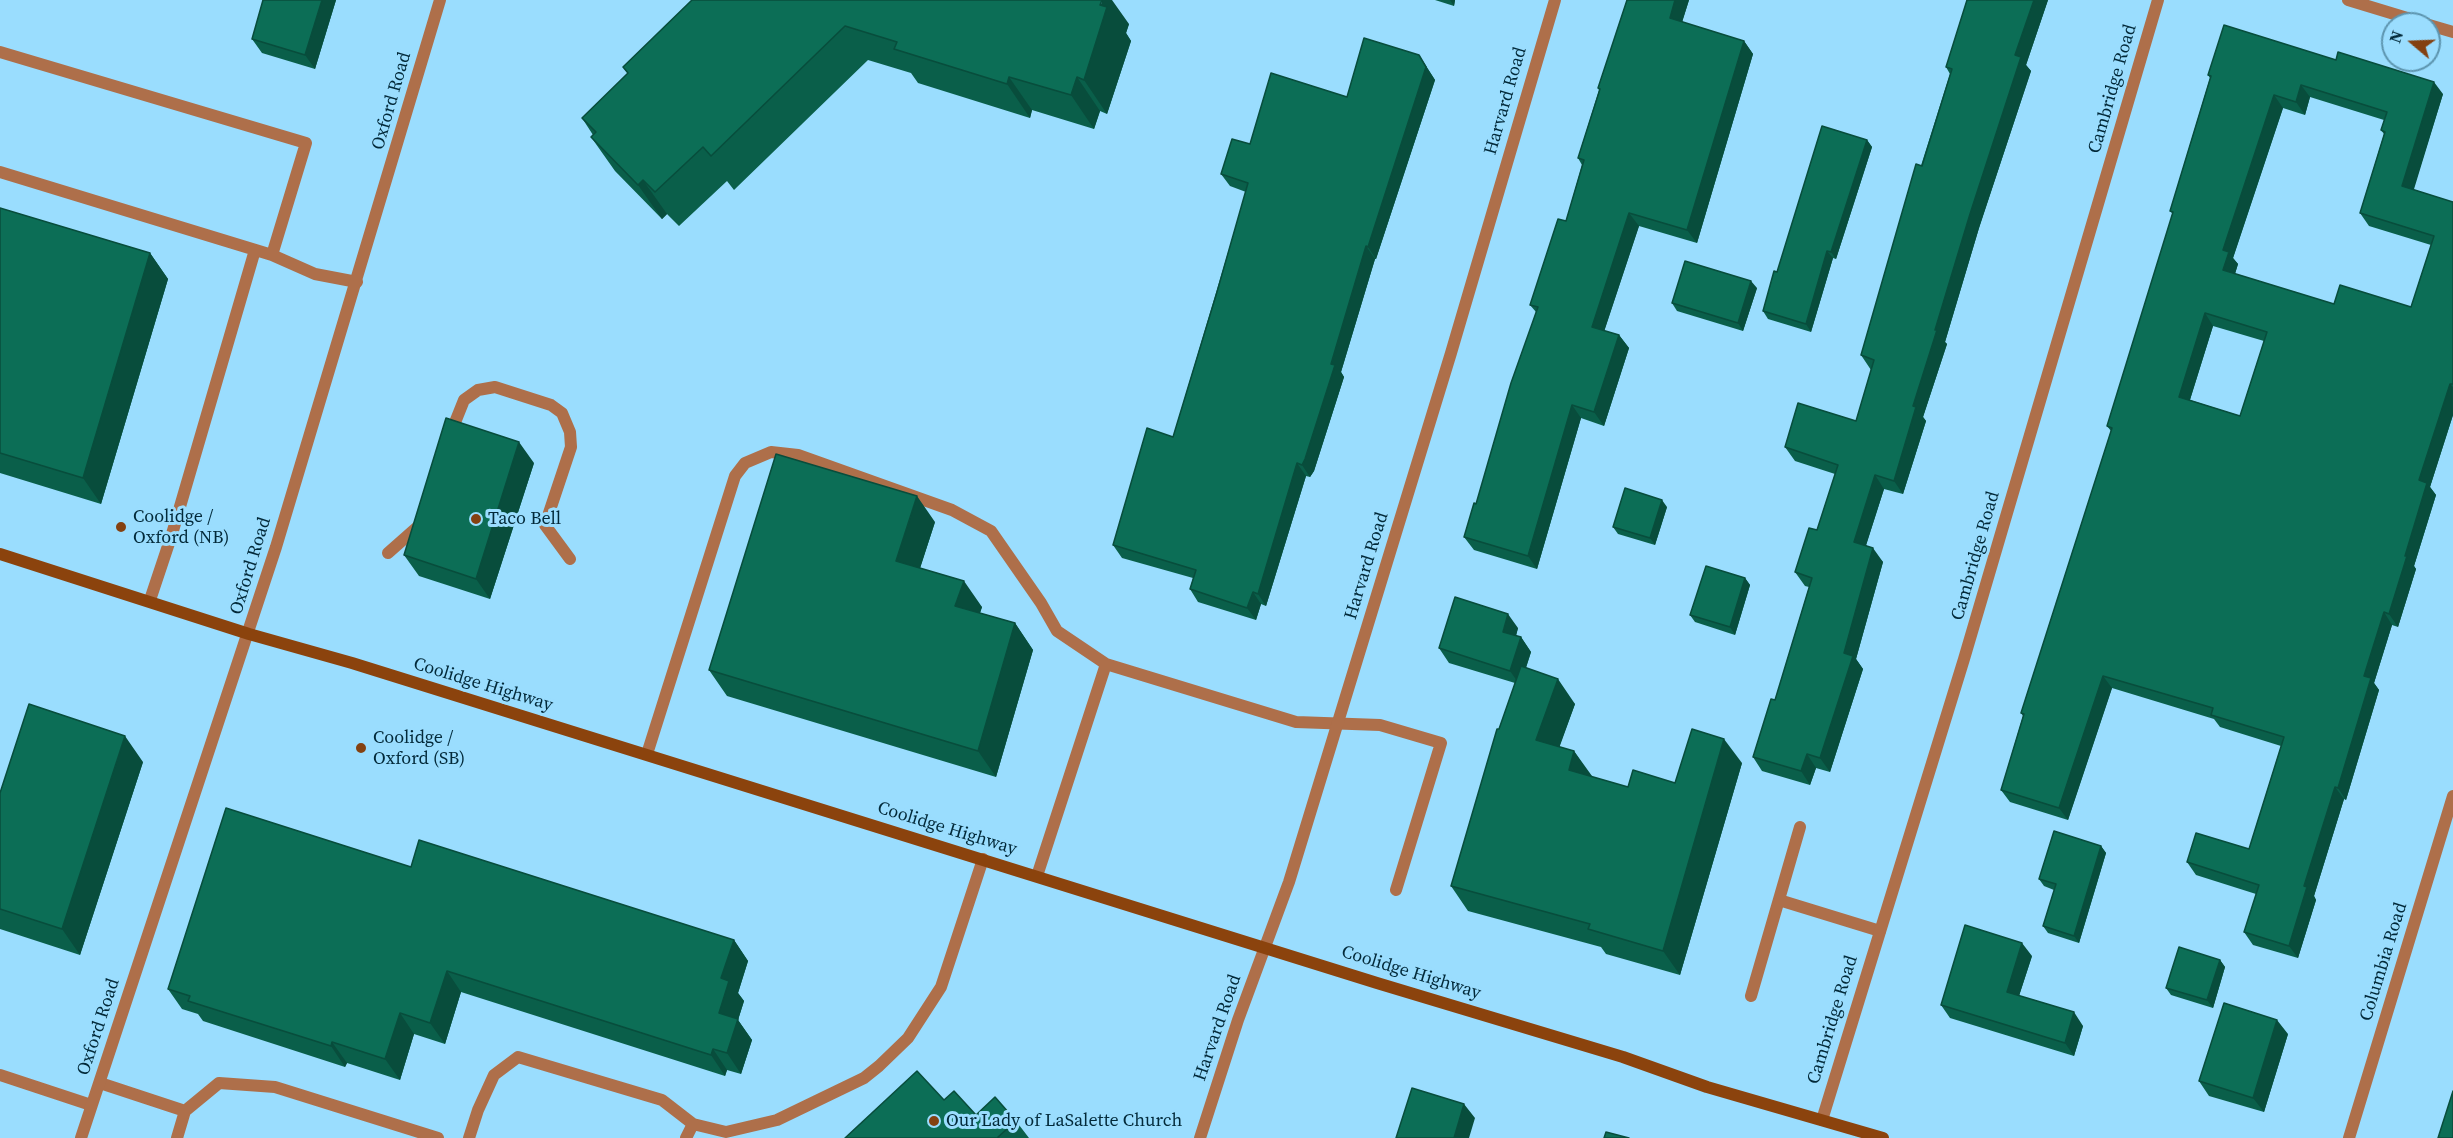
<!DOCTYPE html>
<style>
body{margin:0}
#map{position:relative;width:2453px;height:1138px;overflow:hidden;background:#9addfe;font-family:"Source Serif 4",serif}
canvas{display:block}
.north{position:absolute;left:2381px;top:12px;width:60px;height:60px;box-sizing:border-box;background:#9addfe;border:2px solid #5d95af;border-radius:50%;rotate:289deg;font-size:16px;font-weight:700;line-height:24px;text-align:center;color:#022939}
.north::after{content:'';display:block;margin:auto;width:21px;height:27px;background:#844111;clip-path:polygon(50% 0,100% 100%,50% 72%,0 100%)}
</style>
<div id="map">
<canvas width="2453" height="1138"></canvas>
<div class="north">N</div>
</div>
<script>
const ctx = document.querySelector('canvas').getContext('2d');
ctx.lineJoin = 'round';
const shape = rows => new Path2D(rows.map(r => 'M' + r).join(''));
function stroke(path, color, width, dash) { ctx.strokeStyle = color; ctx.lineWidth = width; ctx.lineCap = dash ? 'butt' : 'round'; ctx.setLineDash(dash || []); ctx.stroke(path); }
function fill(path, color) { ctx.fillStyle = color; ctx.fill(path, 'evenodd'); }
function label(font, color, halo, rows, align = 'center') {
  ctx.font = font + ' "Source Serif 4",serif'; ctx.lineWidth = 6; ctx.setLineDash([]); ctx.textBaseline = 'middle'; ctx.strokeStyle = halo; ctx.fillStyle = color; for (const [text, x, y, turn = 0] of rows) {
    ctx.save(); ctx.translate(x, y); ctx.rotate((+turn || 0) * Math.PI / 180); ctx.textAlign = isNaN(turn) ? turn : align; if (halo) ctx.strokeText(text, 0, 0); ctx.fillText(text, 0, 0); ctx.restore();
  }
}
stroke(shape([
 [0,52,306,143,272,255],
 [0,172,272,255,315,274,357,282],
 [450,435,464,400,478,390,495,387,551,405,562,413,570,432,571,447,545,525,570,559],
 [388,553,422,523],
 [150,600,172,534,255,250],
 [647,754,735,476,745,463,771,452,798,455,952,510,991,531,1041,603,1057,631,1106,664],
 [1037,876,1106,664,1296,722,1380,725,1441,743,1396,890],
 [1779,900,1880,931],
 [1751,996,1800,827],
 [0,1075,91,1105],
 [100,1083,185,1111,219,1083,275,1087,438,1138],
 [177,1138,185,1111],
 [469,1138,478,1110,494,1075,518,1057,662,1100,693,1124,726,1132,777,1120,864,1078,879,1066,908,1038,941,987,983,859],
 [686,1138,693,1124]
]), '#ae6f4a', 12);
stroke(shape([
 [2348,0,2427,24],
 [2429,25,2453,32],
 [1822,1120,1964,659,2158,0],
 [81,1138,276,547,440,0],
 [1200,1138,1238,1020,1289,882,1451,353,1555,0],
 [2349,1138,2453,796]
]), '#ae6f4a', 12);
stroke(shape([
 [0,554,249,634,352,663,1377,983,1623,1057,1707,1087,1883,1138]
]), '#8b430d', 12);
fill(shape([
 [263,0,336,0,315,69,262,53,252,39],
 [692,0,1129,24,1126,33,1131,41,1107,114,1100,111,1094,129,1032,110,1030,118,918,83,911,73,868,60,734,190,727,181,679,226,667,214,662,219,615,171,591,137,593,135,582,118,628,74,623,67],
 [1435,0,1455,0,1454,6],
 [1627,0,1689,0,1682,22,1744,41,1753,54,1697,243,1639,226,1604,331,1619,335,1629,348,1604,426,1581,418,1537,569,1474,550,1464,537,1476,504,1536,312,1530,305,1566,221,1582,165,1578,158,1599,90,1598,88],
 [1967,0,2048,0,2026,65,2031,71,1979,228,1945,342,1947,344,1923,417,1926,421,1903,494,1884,489,1866,545,1883,562,1856,659,1863,669,1830,772,1816,768,1810,785,1762,771,1753,757,1775,700,1809,587,1805,586,1795,572,1817,530,1835,474,1795,461,1785,447,1856,421,1871,370,1861,355,1950,74,1946,67],
 [1419,55,1435,80,1376,259,1375,259,1341,372,1344,377,1314,471,1310,477,1306,476,1266,606,1261,604,1256,620,1198,602,1190,589,1193,578,1122,558,1113,545,1173,437,1246,192,1230,186,1221,174,1347,97],
 [2208,75,2443,94,2413,190,2453,202,2453,415,2430,487,2436,495,2414,566,2416,569,2398,627,2392,625,2374,683,2379,690,2346,800,2344,799,2314,896,2316,900,2298,958,2253,945,2244,932,2256,894,2196,875,2187,862,2249,849,2281,746,2220,727,2214,719,2112,688,2068,820,2010,802,2001,790,2023,716,2021,713,2111,431,2107,426,2173,214,2170,211,2210,78],
 [2310,97,2384,120,2381,130,2384,134,2360,213,2369,226,2431,245,2411,307,2334,304,2235,274,2238,264,2233,258,2283,108,2305,115],
 [2213,326,2264,341,2240,416,2190,400],
 [1867,140,1872,147,1836,259,1833,258,1811,332,1768,319,1763,311,1777,272],
 [0,208,150,253,168,279,101,504,0,473],
 [1757,288,1743,331,1677,311,1672,303],
 [534,463,490,599,419,576,404,555],
 [1667,507,1655,545,1618,534,1613,527],
 [935,522,920,568,982,607,980,613,1015,623,1033,650,996,777,727,696,709,670],
 [1745,578,1750,585,1735,635,1695,622,1690,615],
 [1518,628,1516,636,1521,637,1531,652,1526,668,1575,704,1559,747,1574,751,1591,777,1628,787,1675,783,1742,763,1680,975,1606,954,1601,947,1468,911,1451,886,1499,729,1515,683,1449,663,1439,648],
 [143,762,80,955,0,929,0,793],
 [2101,846,2106,853,2079,943,2048,933,2043,926,2054,890,2044,886,2039,879],
 [411,867,734,940,748,961,738,993,744,1001,738,1020,752,1040,741,1074,727,1070,725,1076,461,992,445,1044,414,1034,400,1080,347,1063,345,1067,203,1021,198,1014,182,1009,168,989],
 [2032,956,2019,996,2083,1026,2074,1056,1950,1018,1941,1005],
 [2220,960,2225,967,2213,1008,2171,995,2166,988],
 [2288,1034,2264,1112,2209,1096,2199,1081],
 [944,1100,976,1115,1016,1121,1029,1138,845,1138]
]), '#0a5f4a');
fill(shape([
 [322,0,336,0,315,69,305,55],
 [1102,0,1112,0,1129,24,1126,33,1131,41,1107,114,1084,80],
 [1450,0,1455,0,1454,6],
 [1675,0,1689,0,1679,32,1670,18],
 [2034,0,2048,0,2026,65,2031,71,1979,228,1945,342,1947,344,1923,417,1926,421,1903,494,1894,481,1913,406,2015,55],
 [1744,41,1753,54,1697,243,1687,230],
 [1419,55,1435,80,1376,259,1368,247],
 [1009,77,1032,110,1030,118,1007,84],
 [1077,77,1100,111,1094,129,1071,95],
 [2434,82,2443,94,2411,199,2402,186],
 [2301,85,2310,97,2305,115,2296,102],
 [2274,95,2283,108,2233,258,2238,264,2232,283,2223,270,2223,250],
 [1867,140,1872,147,1836,259,1831,252],
 [643,180,667,214,662,219,638,185],
 [1629,213,1639,226,1601,341,1592,327],
 [1366,246,1375,259,1341,372,1344,377,1314,471,1310,477,1302,465],
 [1827,251,1833,258,1811,332,1806,324],
 [150,253,168,279,101,504,83,478],
 [1751,281,1757,288,1743,331,1738,323],
 [2205,313,2213,326,2187,409,2179,397],
 [1619,335,1629,348,1604,426,1594,412],
 [2450,384,2453,387,2453,415,2430,487,2436,495,2414,566,2416,569,2398,627,2389,614,2419,480],
 [1572,405,1581,418,1537,569,1528,556],
 [519,442,534,463,490,599,476,579],
 [1297,463,1306,476,1266,606,1258,594],
 [1875,475,1884,489,1863,555,1854,542],
 [917,496,935,522,914,587,896,561],
 [1662,500,1667,507,1655,545,1650,538],
 [1873,548,1883,562,1856,659,1863,669,1830,772,1820,758,1844,653],
 [1745,578,1750,585,1735,635,1730,627],
 [964,581,982,607,973,633,955,606],
 [1253,592,1261,604,1256,620,1247,608],
 [2384,612,2392,625,2374,683,2379,690,2346,800,2338,788,2364,676],
 [1508,614,1518,628,1513,646,1503,632],
 [1015,623,1033,650,996,777,978,751],
 [1521,637,1531,652,1520,685,1510,671],
 [2103,676,2112,688,2068,820,2059,808],
 [1558,679,1575,704,1553,765,1536,740],
 [125,736,143,762,80,955,62,929],
 [1724,739,1742,763,1680,975,1663,951],
 [1574,751,1592,776,1587,795,1569,770],
 [1807,754,1816,768,1810,785,1801,771],
 [2335,787,2344,799,2314,896,2316,900,2298,958,2289,946,2304,886],
 [2101,846,2106,853,2079,943,2074,936],
 [734,940,748,961,738,993,744,1001,738,1020,752,1040,741,1074,727,1053,719,1013,721,978],
 [2022,943,2032,956,2016,1005,2007,992],
 [2220,960,2225,967,2213,1008,2207,1000],
 [447,971,461,992,445,1044,430,1023],
 [2074,1012,2083,1026,2074,1056,2065,1043],
 [400,1013,414,1034,400,1080,385,1059],
 [2277,1020,2288,1034,2264,1112,2253,1098],
 [332,1042,347,1063,345,1067,331,1046],
 [713,1049,727,1070,725,1076,711,1055],
 [1464,1104,1475,1118,1469,1138,1454,1138]
]), '#084d3c');
const building = shape([
 [263,0,322,0,305,55,252,39,263,0],
 [692,0,1102,0,1100,5,1107,7,1084,80,1077,77,1071,95,1009,77,1007,84,894,49,897,42,845,26,711,156,703,147,655,192,643,180,638,185,591,137,596,132,582,118,628,73,623,67,692,0],
 [1627,0,1675,0,1670,18,1744,41,1687,230,1629,213,1592,327,1619,335,1594,412,1572,405,1528,556,1464,537,1474,503,1476,504,1511,383,1538,307,1530,305,1558,219,1566,221,1584,160,1578,158,1600,89,1598,88,1627,0],
 [1967,0,2034,0,2015,55,2021,57,1970,214,1935,330,1937,330,1913,406,1916,407,1894,481,1875,475,1854,542,1873,548,1844,653,1853,656,1820,758,1807,754,1801,771,1753,757,1771,699,1775,700,1812,578,1795,572,1809,528,1817,530,1838,465,1785,447,1798,403,1856,421,1874,360,1861,355,1916,164,1922,166,1952,69,1946,67,1967,0],
 [2224,25,2336,60,2338,52,2434,82,2402,186,2453,202,2453,384,2450,384,2419,480,2427,483,2405,556,2407,556,2389,614,2384,612,2364,676,2371,678,2338,788,2335,787,2304,886,2307,887,2289,946,2244,932,2259,885,2187,862,2196,833,2249,849,2284,737,2211,715,2213,708,2103,676,2059,808,2001,790,2024,714,2021,713,2112,428,2107,426,2173,212,2170,211,2211,76,2208,75,2224,25],
 [2301,85,2387,112,2381,130,2385,132,2360,213,2434,236,2411,307,2340,285,2334,304,2223,270,2229,252,2223,250,2274,95,2296,102,2301,85],
 [2205,313,2267,332,2240,416,2179,397,2205,313],
 [1364,38,1419,55,1426,67,1368,247,1366,246,1331,364,1335,365,1305,459,1302,465,1297,463,1258,594,1253,592,1247,608,1190,589,1196,570,1113,545,1147,428,1173,437,1217,292,1248,183,1221,174,1232,139,1250,144,1271,73,1347,97,1364,38],
 [1822,126,1867,140,1831,252,1827,251,1806,324,1763,311,1774,271,1777,272,1822,126],
 [0,208,150,253,83,478,0,453,0,208],
 [1685,261,1751,281,1738,323,1672,303,1685,261],
 [446,418,519,442,476,579,404,555,446,418],
 [776,454,917,496,896,561,964,581,955,606,1015,623,978,751,709,670,776,454],
 [1625,488,1662,500,1650,538,1613,527,1625,488],
 [1706,566,1745,578,1730,627,1690,615,1706,566],
 [1455,597,1508,614,1503,632,1521,637,1510,671,1439,648,1455,597],
 [1521,666,1558,679,1536,740,1574,751,1569,770,1628,787,1633,770,1675,783,1692,729,1724,739,1663,951,1588,929,1590,924,1451,886,1497,729,1499,729,1521,666],
 [29,704,125,736,62,929,0,909,0,793,29,704],
 [226,808,411,867,419,840,734,940,721,978,729,981,719,1013,738,1019,727,1053,713,1049,711,1055,447,971,430,1023,400,1013,385,1059,332,1042,331,1046,188,1001,190,996,168,989,226,808],
 [2054,831,2101,846,2074,936,2043,926,2056,884,2039,879,2054,831],
 [1965,925,2022,943,2007,992,2074,1012,2065,1043,1941,1005,1965,925],
 [2179,947,2220,960,2207,1000,2166,988,2179,947],
 [2224,1003,2277,1020,2253,1098,2199,1081,2224,1003],
 [917,1071,944,1100,954,1091,976,1115,995,1097,1016,1121,998,1137,999,1138,845,1138,917,1071],
 [1412,1088,1464,1104,1454,1138,1396,1138,1412,1088],
 [2453,1091,2453,1138,2438,1138,2453,1091],
 [1606,1132,1629,1138,1604,1138,1606,1132]
]);
fill(building, '#0c6e56');
stroke(building, '#084d3c', 1.5);
for (const [x, y, r, color] of [
 [476,519,6,"#844111"],
 [121,527,6,"#844111"],
 [361,748,6,"#844111"],
 [934,1121,6,"#844111"]
]) { const dot = new Path2D(); dot.arc(x, y, r, 0, 2 * Math.PI); ctx.fillStyle = color; ctx.fill(dot); stroke(dot, '#9addfe', 2); }
label('18px', '#022939', '#9addfe', [
 ["Cambridge Road",2113,89,-74],
 ["Oxford Road",392,101,-74],
 ["Harvard Road",1506,101,-74],
 ["Cambridge Road",1976,556,-74],
 ["Oxford Road",251,566,-73],
 ["Harvard Road",1367,566,-73],
 ["Coolidge Highway",483,685,17],
 ["Coolidge Highway",947,829,17],
 ["Columbia Road",2384,962,-73],
 ["Coolidge Highway",1411,973,17],
 ["Cambridge Road",1833,1020,-73],
 ["Oxford Road",99,1027,-72],
 ["Harvard Road",1218,1028,-71]
]);
label('18px', '#022939', '#9addfe', [
 ["Coolidge /",133,517],
 ["Oxford (NB)",133,538],
 ["Taco Bell",488,519],
 ["Coolidge /",373,738],
 ["Oxford (SB)",373,759],
 ["Our Lady of LaSalette Church",946,1121]
], 'left');
</script>
